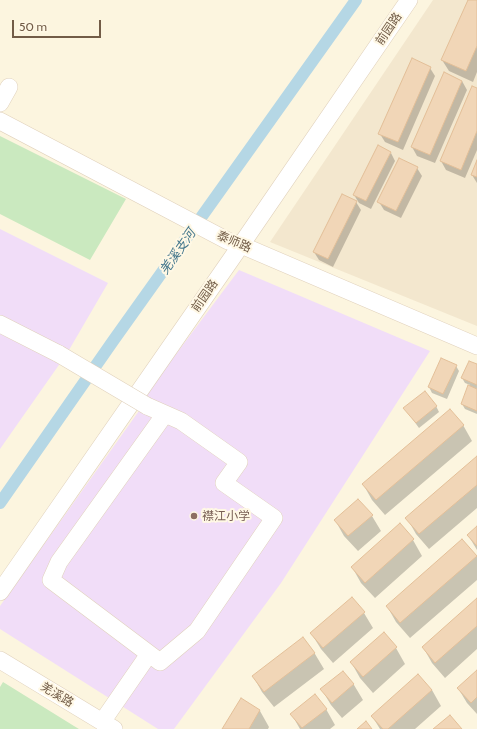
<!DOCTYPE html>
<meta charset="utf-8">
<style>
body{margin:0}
#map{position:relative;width:477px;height:729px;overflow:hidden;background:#fcf5df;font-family:Cabin,sans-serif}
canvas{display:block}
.scale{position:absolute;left:12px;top:20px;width:89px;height:18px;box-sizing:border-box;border:2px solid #725c47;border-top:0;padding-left:5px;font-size:12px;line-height:14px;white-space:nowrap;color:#725c47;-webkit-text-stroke:3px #fff8e5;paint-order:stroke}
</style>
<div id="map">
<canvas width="477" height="729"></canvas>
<div class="scale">50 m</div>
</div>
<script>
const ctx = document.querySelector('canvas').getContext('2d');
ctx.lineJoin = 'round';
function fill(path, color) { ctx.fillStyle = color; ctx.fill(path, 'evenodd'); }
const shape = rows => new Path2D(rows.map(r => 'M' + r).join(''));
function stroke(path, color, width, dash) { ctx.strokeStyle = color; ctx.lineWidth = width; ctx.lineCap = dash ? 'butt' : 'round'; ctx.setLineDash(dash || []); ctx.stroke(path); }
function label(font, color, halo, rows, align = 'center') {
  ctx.font = font + ' Cabin,"Noto Sans SC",sans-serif'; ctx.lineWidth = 4; ctx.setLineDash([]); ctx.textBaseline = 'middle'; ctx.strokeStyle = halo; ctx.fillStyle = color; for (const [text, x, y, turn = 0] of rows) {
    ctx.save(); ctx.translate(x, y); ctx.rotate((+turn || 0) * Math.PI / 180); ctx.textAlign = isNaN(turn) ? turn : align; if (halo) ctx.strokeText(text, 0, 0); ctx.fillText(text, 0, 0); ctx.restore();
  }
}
fill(shape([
 [433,0,477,0,477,326,270,242]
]), '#f3e7ce');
fill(shape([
 [0,229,108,283,69,350,143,398,239,270,430,351,281,583,174,729,158,729,0,629,0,606,141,408,61,362,0,449]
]), '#f1ddf8');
fill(shape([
 [0,136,126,199,90,260,0,214],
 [3,682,74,726,79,729,0,729,0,687]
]), '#cae9bf');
fill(shape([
 [469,0,477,0,477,72,473,82,449,71,442,60],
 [430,68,435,76,403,150,385,142,380,134],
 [462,81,467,90,435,163,417,156,412,147],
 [477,89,477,150,465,178,446,170,441,161],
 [391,153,395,161,371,209,359,203,354,195],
 [477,162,477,183,472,175],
 [417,168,422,176,401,218,384,210,379,202],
 [356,202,361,210,333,267,319,260,314,252],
 [477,365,477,414,465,409,462,404,470,385,465,383,462,378],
 [456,366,459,371,447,399,432,393,429,387],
 [436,406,439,412,419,428,405,409],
 [463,425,472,441,385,515,372,500,363,484],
 [477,458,477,508,429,549,416,534,407,518],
 [372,516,381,531,358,551,344,536,335,520],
 [400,525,413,540,422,556,375,598,361,583,352,567],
 [477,527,477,550,468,535],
 [462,540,477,557,477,580,410,638,396,622,387,606],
 [477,599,477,649,445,678,432,663,423,647],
 [364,613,373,628,333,663,321,649,311,633],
 [383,634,396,648,405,664,373,693,360,678,351,662],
 [303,638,315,654,324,669,274,707,262,692,253,676],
 [477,671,477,714,467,703,458,688],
 [343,672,354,685,363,700,342,718,331,705,322,690],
 [432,690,441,706,415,729,380,729,372,716],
 [242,700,260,711,269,727,268,729,223,729],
 [326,709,335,725,330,729,300,729,292,715]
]), '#0003');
stroke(shape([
 [0,503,113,341,356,0]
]), '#b5d7e5', 12);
const building = shape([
 [468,0,477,0,477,46,466,71,441,60,468,0],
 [412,58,431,67,398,142,378,134,412,58],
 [444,72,462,81,430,155,411,147,444,72],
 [472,86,477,88,477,131,461,170,440,161,472,86],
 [378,145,391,152,366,201,353,195,378,145],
 [399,158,418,167,396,211,377,202,399,158],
 [477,160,477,177,471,175,477,160],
 [342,194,357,201,328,259,313,252,342,194],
 [441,358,457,365,443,394,428,387,441,358],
 [469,361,477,364,477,385,461,378,469,361],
 [468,385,477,389,477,411,461,404,468,385],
 [425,391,437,406,416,423,403,408,425,391],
 [450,409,464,425,376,500,362,484,450,409],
 [477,456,477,485,419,534,405,518,477,456],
 [358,499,373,515,348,536,334,520,358,499],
 [400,523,414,539,365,583,351,567,400,523],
 [477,526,477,546,467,535,477,526],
 [462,539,477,556,400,623,386,606,462,539],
 [352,597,365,612,323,648,310,633,352,597],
 [477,598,477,626,435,663,422,647,477,598],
 [384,632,397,647,363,677,350,662,384,632],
 [303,637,315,653,264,692,252,676,303,637],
 [477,670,477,697,471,703,457,688,477,670],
 [343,671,354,684,332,703,320,689,343,671],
 [418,674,432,690,388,729,383,729,371,716,418,674],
 [315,694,327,709,302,728,290,714,315,694],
 [241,698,260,710,249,729,222,729,241,698],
 [450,715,462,729,433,729,450,715],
 [366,721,372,729,357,729,366,721]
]);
fill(building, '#f1d6b7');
stroke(building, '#e3bf98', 1);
const minor = shape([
 [0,103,9,87],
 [0,121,228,241,241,245,477,346],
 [0,324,59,354],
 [147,406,181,421,239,462,224,483,274,518,197,631,160,662,51,580,59,562,165,414],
 [0,592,241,245,409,0],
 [0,660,114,729],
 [102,722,149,654]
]);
stroke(minor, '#e0d1bc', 18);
stroke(minor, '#fff', 17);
const minorBridge = shape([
 [59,354,147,406]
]);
stroke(minorBridge, '#e0d1bc', 18, []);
stroke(minorBridge, '#fff', 17);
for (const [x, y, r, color] of [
 [194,516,4,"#8d6e63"]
]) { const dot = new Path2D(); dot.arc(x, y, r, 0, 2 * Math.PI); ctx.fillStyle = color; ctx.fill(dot); stroke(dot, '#fff8e5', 1.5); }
label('12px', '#725c47', '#fff8e5', [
 ["前园路",389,29,-56],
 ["泰师路",234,242,23],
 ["前园路",205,296,-55],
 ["羌溪路",57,695,31]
]);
label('12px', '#785e54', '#fff8e5', [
 ["襟江小学",202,516]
], 'left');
label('italic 13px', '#44778c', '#fff8e5', [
 ["羌溪支河",178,252,-55]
]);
</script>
